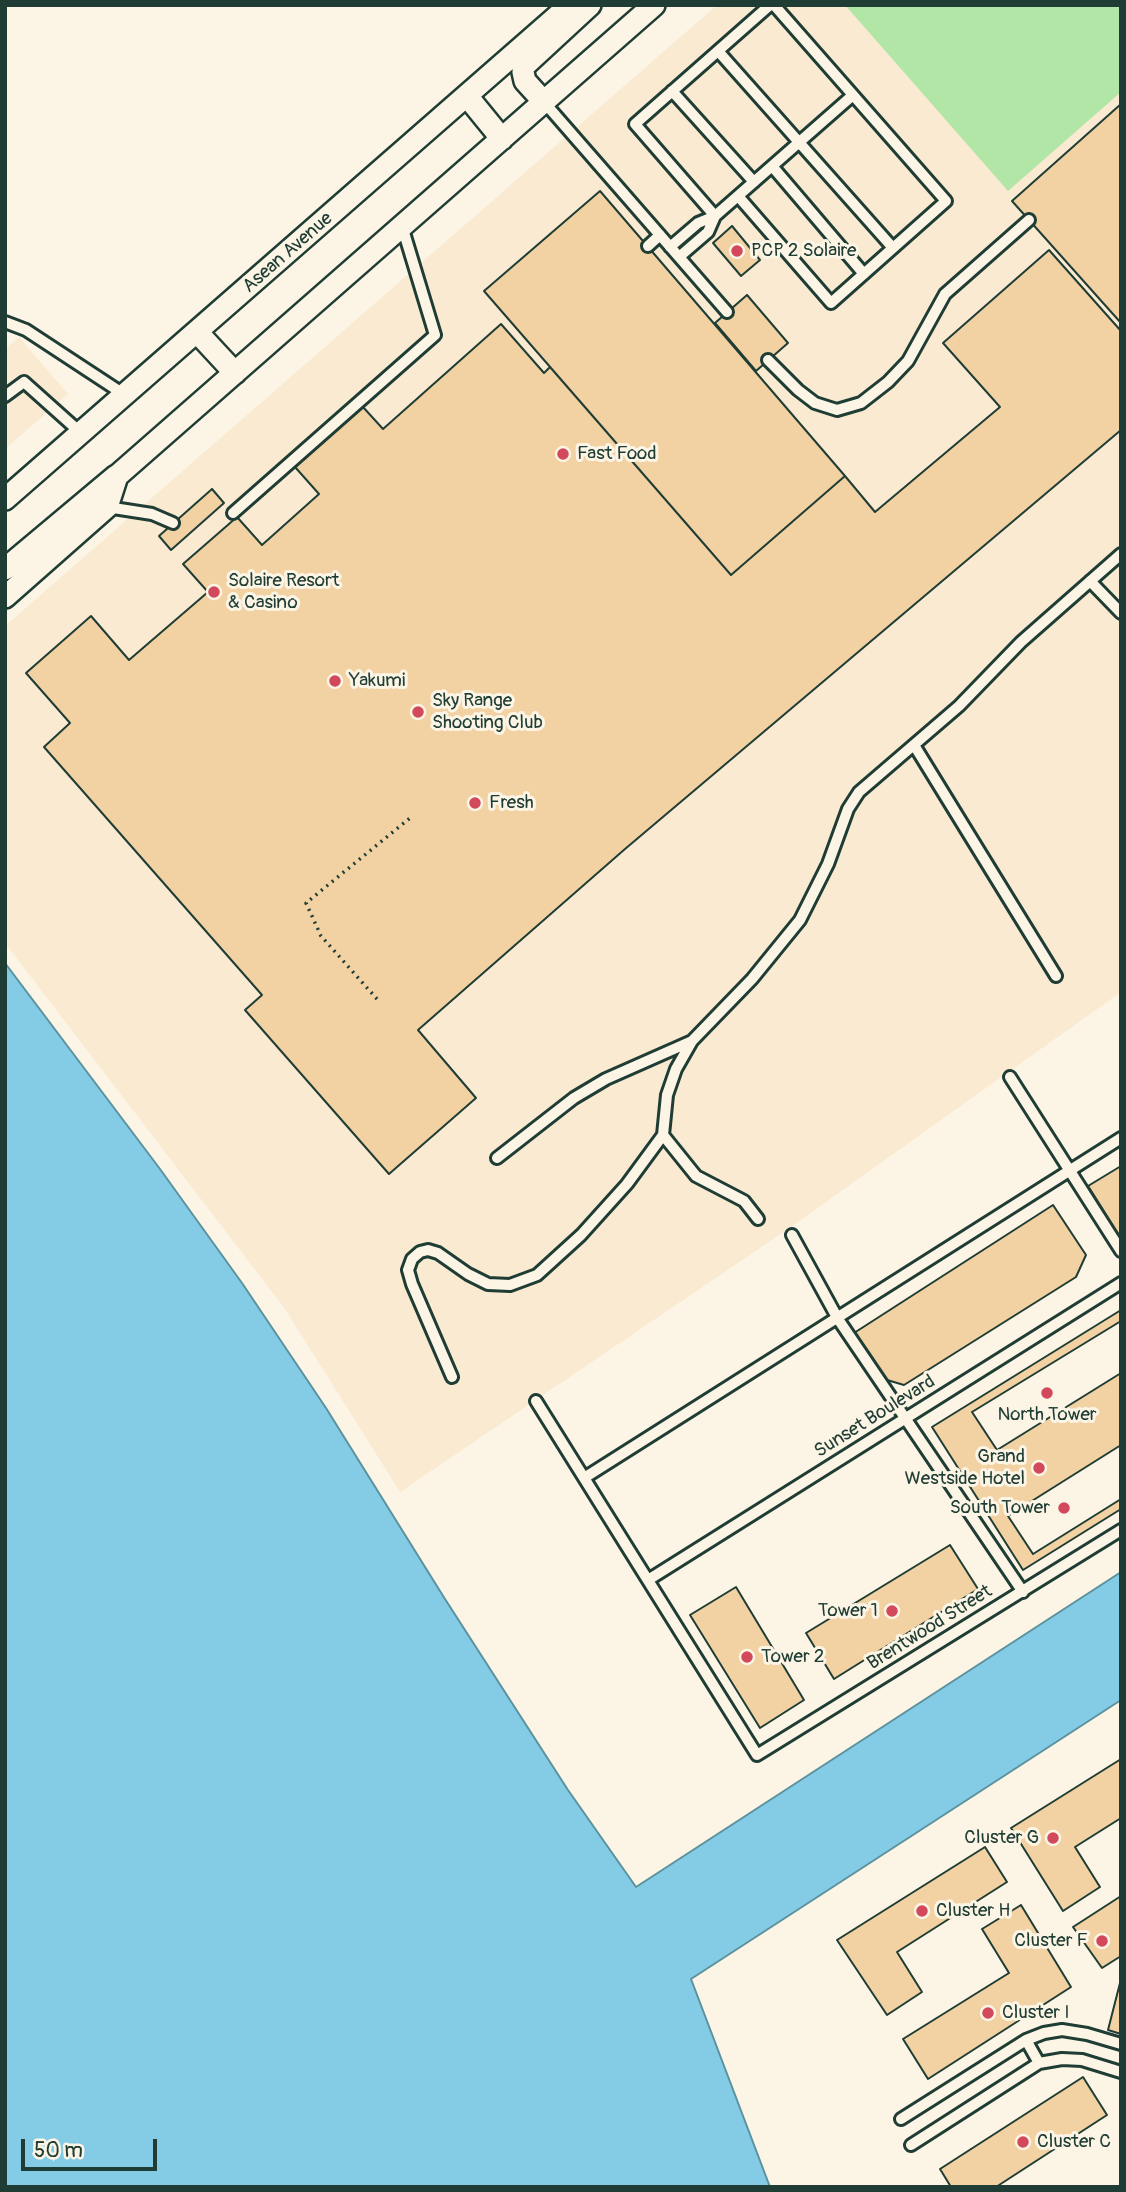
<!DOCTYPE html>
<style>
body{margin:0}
#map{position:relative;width:1126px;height:2192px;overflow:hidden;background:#fcf5e5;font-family:Pangolin,sans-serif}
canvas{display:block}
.frame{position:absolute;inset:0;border:7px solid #1f3d34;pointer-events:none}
.scale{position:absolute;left:21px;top:2139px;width:136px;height:32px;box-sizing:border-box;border:4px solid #1f3d34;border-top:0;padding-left:9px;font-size:21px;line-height:24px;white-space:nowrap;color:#1f3d34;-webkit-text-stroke:5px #fcf5e5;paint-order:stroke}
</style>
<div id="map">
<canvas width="1126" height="2192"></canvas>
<div class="frame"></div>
<div class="scale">50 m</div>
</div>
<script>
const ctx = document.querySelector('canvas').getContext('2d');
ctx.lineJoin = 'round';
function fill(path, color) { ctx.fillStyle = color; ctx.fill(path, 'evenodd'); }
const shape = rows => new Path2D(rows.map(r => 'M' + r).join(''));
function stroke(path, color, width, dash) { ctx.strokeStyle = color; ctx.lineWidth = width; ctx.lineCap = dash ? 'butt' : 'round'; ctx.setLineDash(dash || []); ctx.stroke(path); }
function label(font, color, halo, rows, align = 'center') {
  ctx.font = font + ' Pangolin,sans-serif'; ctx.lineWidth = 6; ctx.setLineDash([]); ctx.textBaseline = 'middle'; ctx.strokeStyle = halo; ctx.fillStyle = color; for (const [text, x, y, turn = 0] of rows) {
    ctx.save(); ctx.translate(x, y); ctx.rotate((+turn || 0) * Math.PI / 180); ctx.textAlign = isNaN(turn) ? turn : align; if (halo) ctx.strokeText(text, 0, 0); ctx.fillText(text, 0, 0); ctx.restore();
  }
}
fill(shape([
 [717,5,1121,5,1121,992,788,1229,400,1492,285,1309,5,943,5,626],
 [19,337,68,394,5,449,5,349]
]), '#f9ead1');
fill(shape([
 [845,5,1121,5,1121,92,1008,191]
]), '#b2e6a7');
const water = shape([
 [5,963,160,1169,242,1283,326,1408,445,1599,568,1790,636,1887,1121,1572,1121,1700,691,1979,770,2187,5,2187,5,963]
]);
fill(water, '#84cbe5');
stroke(water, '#5c929e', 2);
const building = shape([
 [1121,104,1121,323,1012,201,1121,104],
 [600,191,845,476,731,575,484,291,600,191],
 [732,226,760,260,741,276,713,243,732,226],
 [1049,250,1121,331,1121,430,625,849,418,1030,476,1098,389,1174,245,1010,262,995,44,747,70,723,26,673,91,616,129,660,208,592,183,564,237,517,262,545,319,494,295,467,363,407,383,429,501,324,544,373,550,367,731,575,845,476,875,512,1000,407,943,343,1049,250],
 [747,295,788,343,756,371,715,323,747,295],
 [212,489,224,503,171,550,159,536,212,489],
 [1121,1166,1121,1239,1088,1186,1121,1166],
 [1053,1205,1086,1255,1076,1277,904,1385,887,1380,854,1333,1053,1205],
 [1121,1310,1121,1509,1023,1570,932,1427,1121,1310],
 [1121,1321,1121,1373,997,1450,972,1412,1121,1321],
 [1121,1445,1121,1499,1033,1554,1008,1516,1121,1445],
 [950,1545,978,1589,834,1679,806,1633,950,1545],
 [736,1587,804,1700,760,1728,690,1615,736,1587],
 [1121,1759,1121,1818,1075,1847,1100,1887,1063,1911,1011,1828,1121,1759],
 [985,1847,1007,1882,897,1952,922,1992,887,2015,837,1940,985,1847],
 [1121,1896,1121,1956,1102,1968,1073,1927,1121,1896],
 [1021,1905,1071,1987,928,2079,903,2039,1009,1973,982,1929,1021,1905],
 [1120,1983,1121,1983,1121,2034,1108,2030,1120,1983],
 [1083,2077,1107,2115,996,2187,951,2187,940,2169,1083,2077]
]);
fill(building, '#f2d1a3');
stroke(building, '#1f3d34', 2);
const lane = shape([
 [718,51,893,248],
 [672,91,754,182],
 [544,102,727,312],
 [772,166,864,274],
 [738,196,831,303,946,201,774,5],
 [715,216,635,124,770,5],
 [648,246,660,235],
 [670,247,698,223,715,216,853,95],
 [679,257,708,232,715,216],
 [5,322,26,330,125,395],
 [768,360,798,390,815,403,837,410,861,403,888,382,908,361,945,294,1029,220],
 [5,396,24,382,81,433],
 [107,507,152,514,173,523],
 [233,513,435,335,402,226],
 [1090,581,1121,613],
 [914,745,1056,976],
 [1010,1077,1121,1251],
 [663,1135,696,1176,744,1201,758,1219],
 [497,1158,574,1098,606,1079,692,1041],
 [792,1235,838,1319,1023,1592],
 [452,1377,412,1284,408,1270,412,1259,420,1252,428,1250,438,1253,468,1274,488,1284,510,1285,537,1275,581,1235,627,1184,663,1135,667,1095,676,1069,692,1041,752,979,800,920,828,864,848,809,859,792,959,706,1021,642,1121,554],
 [536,1401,757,1755,1121,1530],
 [584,1478,1121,1138],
 [648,1580,1121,1283],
 [1026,2040,1039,2063],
 [901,2119,1026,2040,1044,2033,1062,2030,1087,2034,1121,2044],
 [911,2145,1039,2063,1062,2059,1082,2060,1121,2072]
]);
const street = shape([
 [467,96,502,139],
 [544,102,525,81,523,72,524,66,590,5],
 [197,332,235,373],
 [5,499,570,5],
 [5,569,116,476],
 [5,597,107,507,117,476,654,5]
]);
stroke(lane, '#1f3d34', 16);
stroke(street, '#1f3d34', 26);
stroke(shape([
 [377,999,321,936,306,903,410,818]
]), '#1f3d34', 3.5, [2, 5]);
stroke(lane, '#fcf5e5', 10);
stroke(street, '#fcf5e5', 21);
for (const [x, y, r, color] of [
 [737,251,7,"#d1495b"],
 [563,454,7,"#d1495b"],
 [214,592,7,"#d1495b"],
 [335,681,7,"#d1495b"],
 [418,712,7,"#d1495b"],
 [475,803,7,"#d1495b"],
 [1047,1393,7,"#d1495b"],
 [1039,1468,7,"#d1495b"],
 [1064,1508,7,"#d1495b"],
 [892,1611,7,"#d1495b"],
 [747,1657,7,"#d1495b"],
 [1053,1838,7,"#d1495b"],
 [922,1911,7,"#d1495b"],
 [1102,1941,7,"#d1495b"],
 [988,2013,7,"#d1495b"],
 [1023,2142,7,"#d1495b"]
]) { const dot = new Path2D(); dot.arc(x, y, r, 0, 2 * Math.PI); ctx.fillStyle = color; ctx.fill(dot); stroke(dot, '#fcf5e5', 2.5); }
label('19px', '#1f3d34', '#fcf5e5', [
 ["PCP 2 Solaire",751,251],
 ["Fast Food",577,454],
 ["Solaire Resort",228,581],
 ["& Casino",228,603],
 ["Yakumi",349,681],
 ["Sky Range",432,701],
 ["Shooting Club",432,723],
 ["Fresh",489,803],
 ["North Tower",1047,1415,"center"],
 ["Grand",1025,1457,"right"],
 ["Westside Hotel",1025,1479,"right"],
 ["South Tower",1050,1508,"right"],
 ["Tower 1",878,1611,"right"],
 ["Tower 2",761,1657],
 ["Cluster G",1039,1838,"right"],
 ["Cluster H",936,1911],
 ["Cluster F",1088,1941,"right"],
 ["Cluster I",1002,2013],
 ["Cluster C",1037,2142]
], 'left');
label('19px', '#1f3d34', '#fcf5e5', [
 ["Asean Avenue",288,253,-41],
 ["Sunset Boulevard",875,1417,-32],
 ["Brentwood Street",930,1628,-32]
]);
</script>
